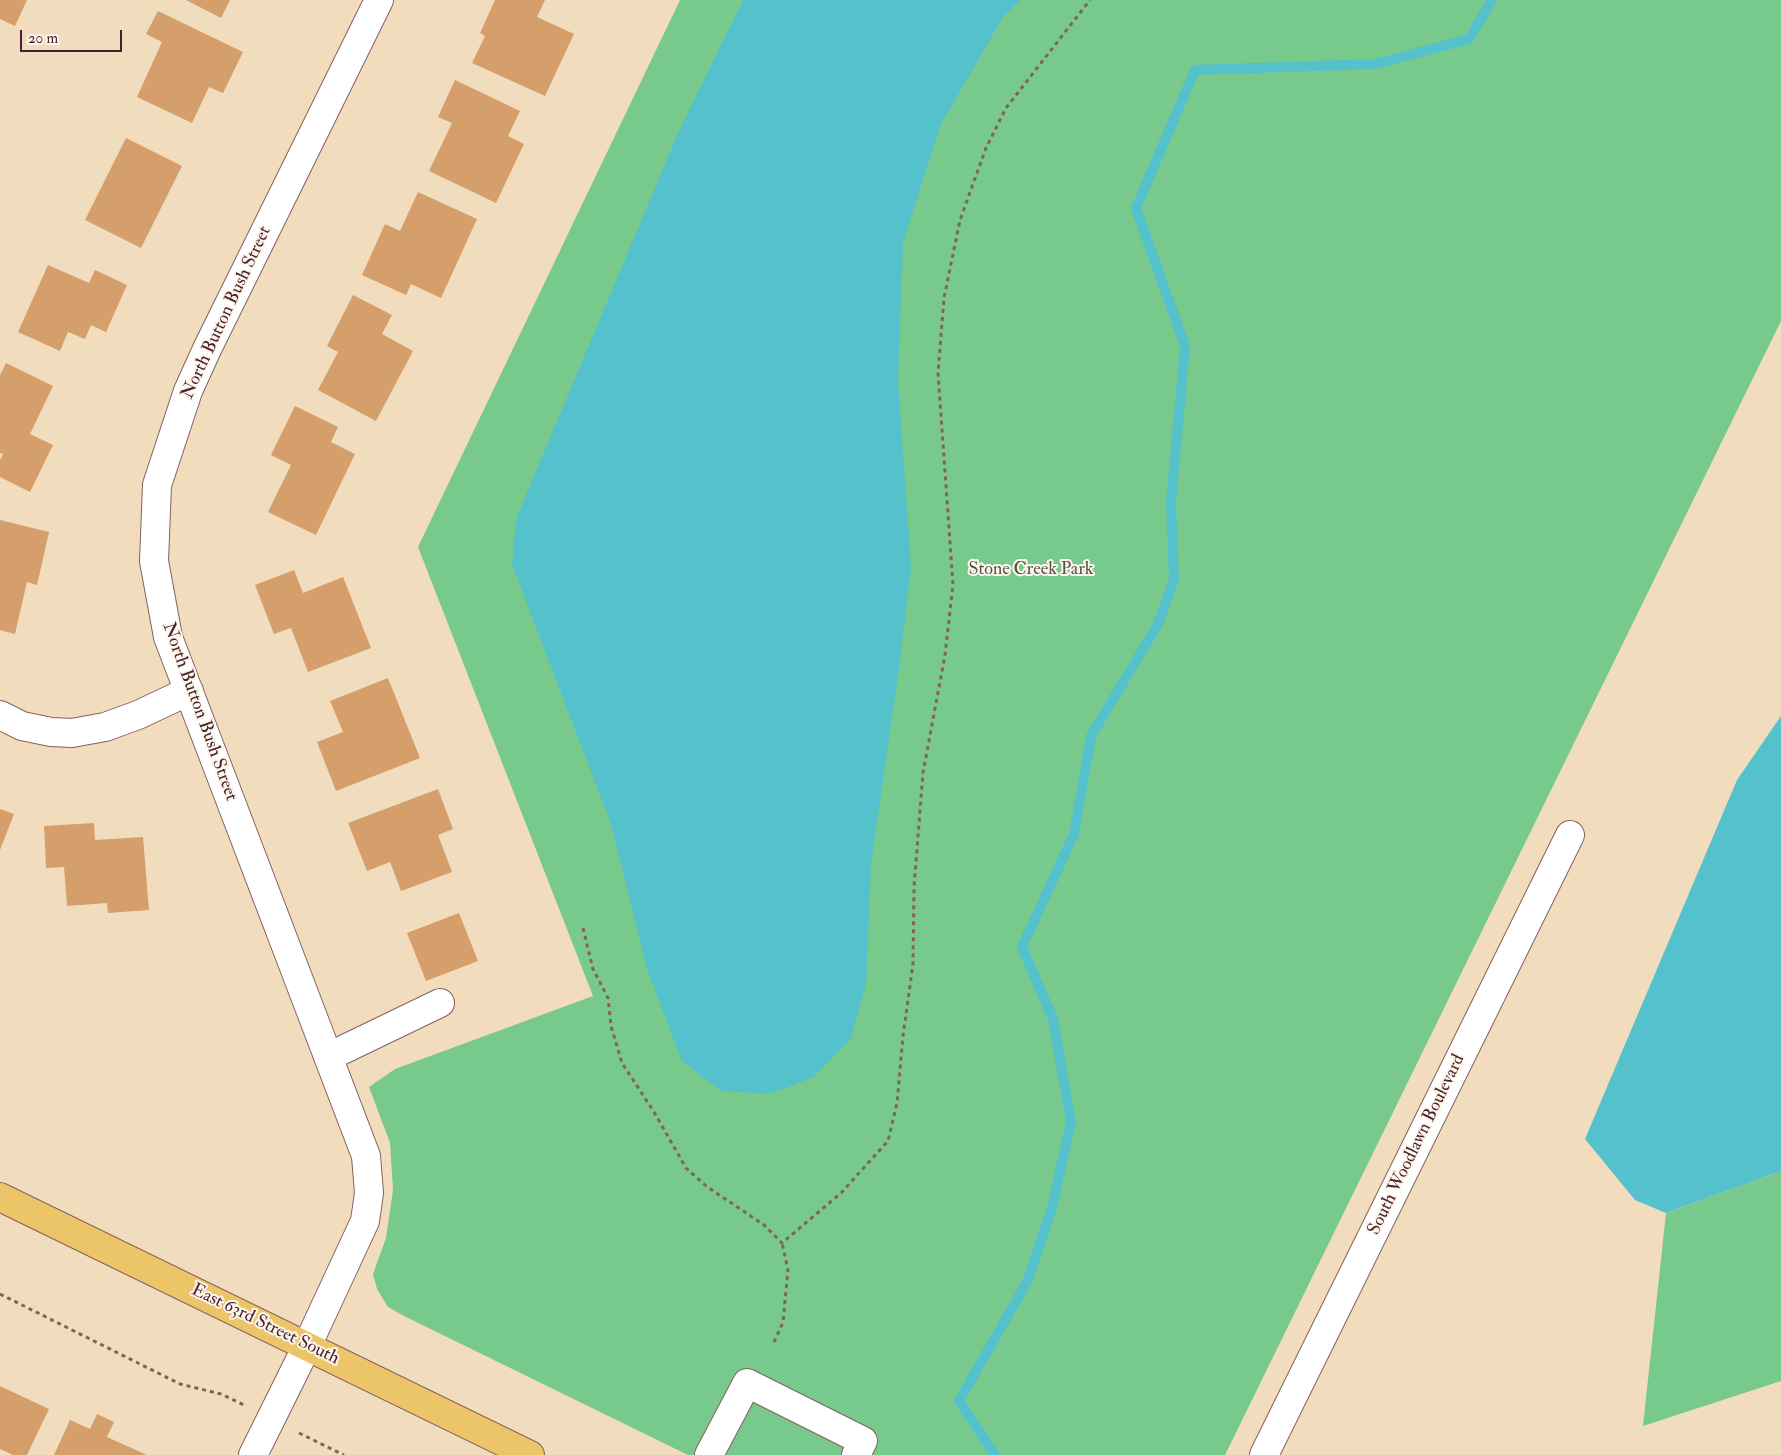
<!DOCTYPE html>
<style>
body{margin:0}
#map{position:relative;width:1781px;height:1455px;overflow:hidden;background:#f2dcbe;font-family:"IM FELL Double Pica",serif}
canvas{display:block}
.scale{position:absolute;left:20px;top:30px;width:102px;height:22px;box-sizing:border-box;border:2px solid #4a1f2b;border-top:0;padding-left:6px;font-size:15px;line-height:18px;white-space:nowrap;color:#4a1f2b;-webkit-text-stroke:4px #fbf7ec;paint-order:stroke}
</style>
<div id="map">
<canvas width="1781" height="1455"></canvas>
<div class="scale">20 m</div>
</div>
<script>
const ctx = document.querySelector('canvas').getContext('2d');
ctx.lineJoin = 'round';
function fill(path, color) { ctx.fillStyle = color; ctx.fill(path, 'evenodd'); }
const shape = rows => new Path2D(rows.map(r => 'M' + r).join(''));
function stroke(path, color, width, dash) { ctx.strokeStyle = color; ctx.lineWidth = width; ctx.lineCap = dash ? 'butt' : 'round'; ctx.setLineDash(dash || []); ctx.stroke(path); }
function label(font, color, halo, rows, align = 'center') {
  ctx.font = font + ' "IM FELL Double Pica",serif'; ctx.lineWidth = 4; ctx.setLineDash([]); ctx.textBaseline = 'middle'; ctx.strokeStyle = halo; ctx.fillStyle = color; for (const [text, x, y, turn = 0] of rows) {
    ctx.save(); ctx.translate(x, y); ctx.rotate((+turn || 0) * Math.PI / 180); ctx.textAlign = isNaN(turn) ? turn : align; if (halo) ctx.strokeText(text, 0, 0); ctx.fillText(text, 0, 0); ctx.restore();
  }
}
fill(shape([
 [680,0,1781,0,1781,321,1225,1455,688,1455,404,1316,388,1307,377,1289,373,1274,386,1238,393,1190,390,1143,369,1087,395,1069,593,996,418,547],
 [1781,1171,1781,1381,1643,1426,1666,1213]
]), '#78ca8c');
fill(shape([
 [743,0,1020,0,1003,17,941,124,903,242,898,383,911,566,900,661,871,864,866,984,851,1038,814,1077,769,1094,721,1091,682,1061,647,969,611,824,512,564,516,519,678,133],
 [1781,716,1781,1171,1666,1213,1635,1200,1585,1139,1737,780]
]), '#54c1cc');
stroke(shape([
 [995,1455,959,1401,1027,1282,1052,1208,1071,1121,1053,1019,1022,947,1074,834,1091,736,1158,624,1174,580,1171,502,1185,346,1136,208,1195,70,1375,64,1469,39,1491,2,1490,0]
]), '#54c1cc', 10);
fill(shape([
 [0,0,27,0,15,26,0,19],
 [186,0,230,0,221,18],
 [495,0,545,0,537,17,574,34,545,96,472,63,485,36,480,33],
 [158,11,243,52,223,93,209,87,192,123,137,97,162,42,146,34],
 [455,80,520,111,508,136,524,144,496,203,429,171,452,123,438,117],
 [126,138,182,166,141,248,85,220],
 [418,192,477,219,441,298,411,284,406,295,362,275,385,224,400,231],
 [48,265,89,283,95,270,127,285,106,332,91,325,85,339,68,332,60,351,18,332],
 [353,295,392,315,382,334,413,351,376,421,318,390,338,352,327,346],
 [6,363,53,386,30,434,53,445,30,492,0,477,0,460,3,454,0,453,0,375],
 [295,406,338,427,331,442,355,454,316,535,268,512,291,465,271,455],
 [0,520,49,532,37,585,27,582,15,634,0,630],
 [294,570,303,593,343,577,371,648,308,672,291,628,274,634,255,585],
 [388,678,420,758,336,791,317,742,343,732,330,701],
 [438,789,453,829,438,835,452,872,401,891,390,862,367,871,348,823],
 [0,809,14,814,0,850],
 [94,823,95,840,143,837,149,910,108,913,107,903,67,906,64,867,46,868,44,826],
 [459,913,478,961,426,981,407,933],
 [0,1386,49,1409,27,1455,13,1455,0,1449],
 [97,1414,114,1422,107,1437,147,1455,54,1455,70,1420,90,1429]
]), '#d49f6b');
const minor = shape([
 [0,715,22,726,51,732,72,733,105,727,138,715,189,691],
 [328,1057,440,1003],
 [253,1455,307,1346,365,1221,369,1193,366,1156,168,637,154,561,157,485,188,391,207,349,379,0],
 [709,1455,747,1383,863,1441,856,1455],
 [1264,1455,1570,835]
]);
const major = shape([
 [0,1197,530,1455]
]);
stroke(minor, '#85615e', 30);
stroke(major, '#85615e', 30);
stroke(shape([
 [583,928,593,969,608,998,611,1026,622,1063,654,1112,686,1168,706,1186,764,1225,782,1243,841,1193,888,1141,897,1103,903,1036,913,964,914,887,923,773,945,655,953,585,938,373,944,298,960,220,986,148,1006,108,1090,0],
 [0,1294,180,1384,221,1394,244,1405],
 [774,1342,783,1322,788,1270,782,1243],
 [299,1433,344,1455]
]), '#85615e', 3, [4, 4]);
stroke(minor, '#fff', 28);
stroke(major, '#edc569', 28);
label('18px', '#4a1f2b', '#fbf7ec', [
 ["North Button Bush Street",227,313,-65],
 ["North Button Bush Street",199,712,70],
 ["South Woodlawn Boulevard",1417,1145,-64],
 ["East 63rd Street South",265,1325,26]
]);
label('18px', '#585248', '#fbf7ec', [
 ["Stone Creek Park",1031,570]
]);
</script>
